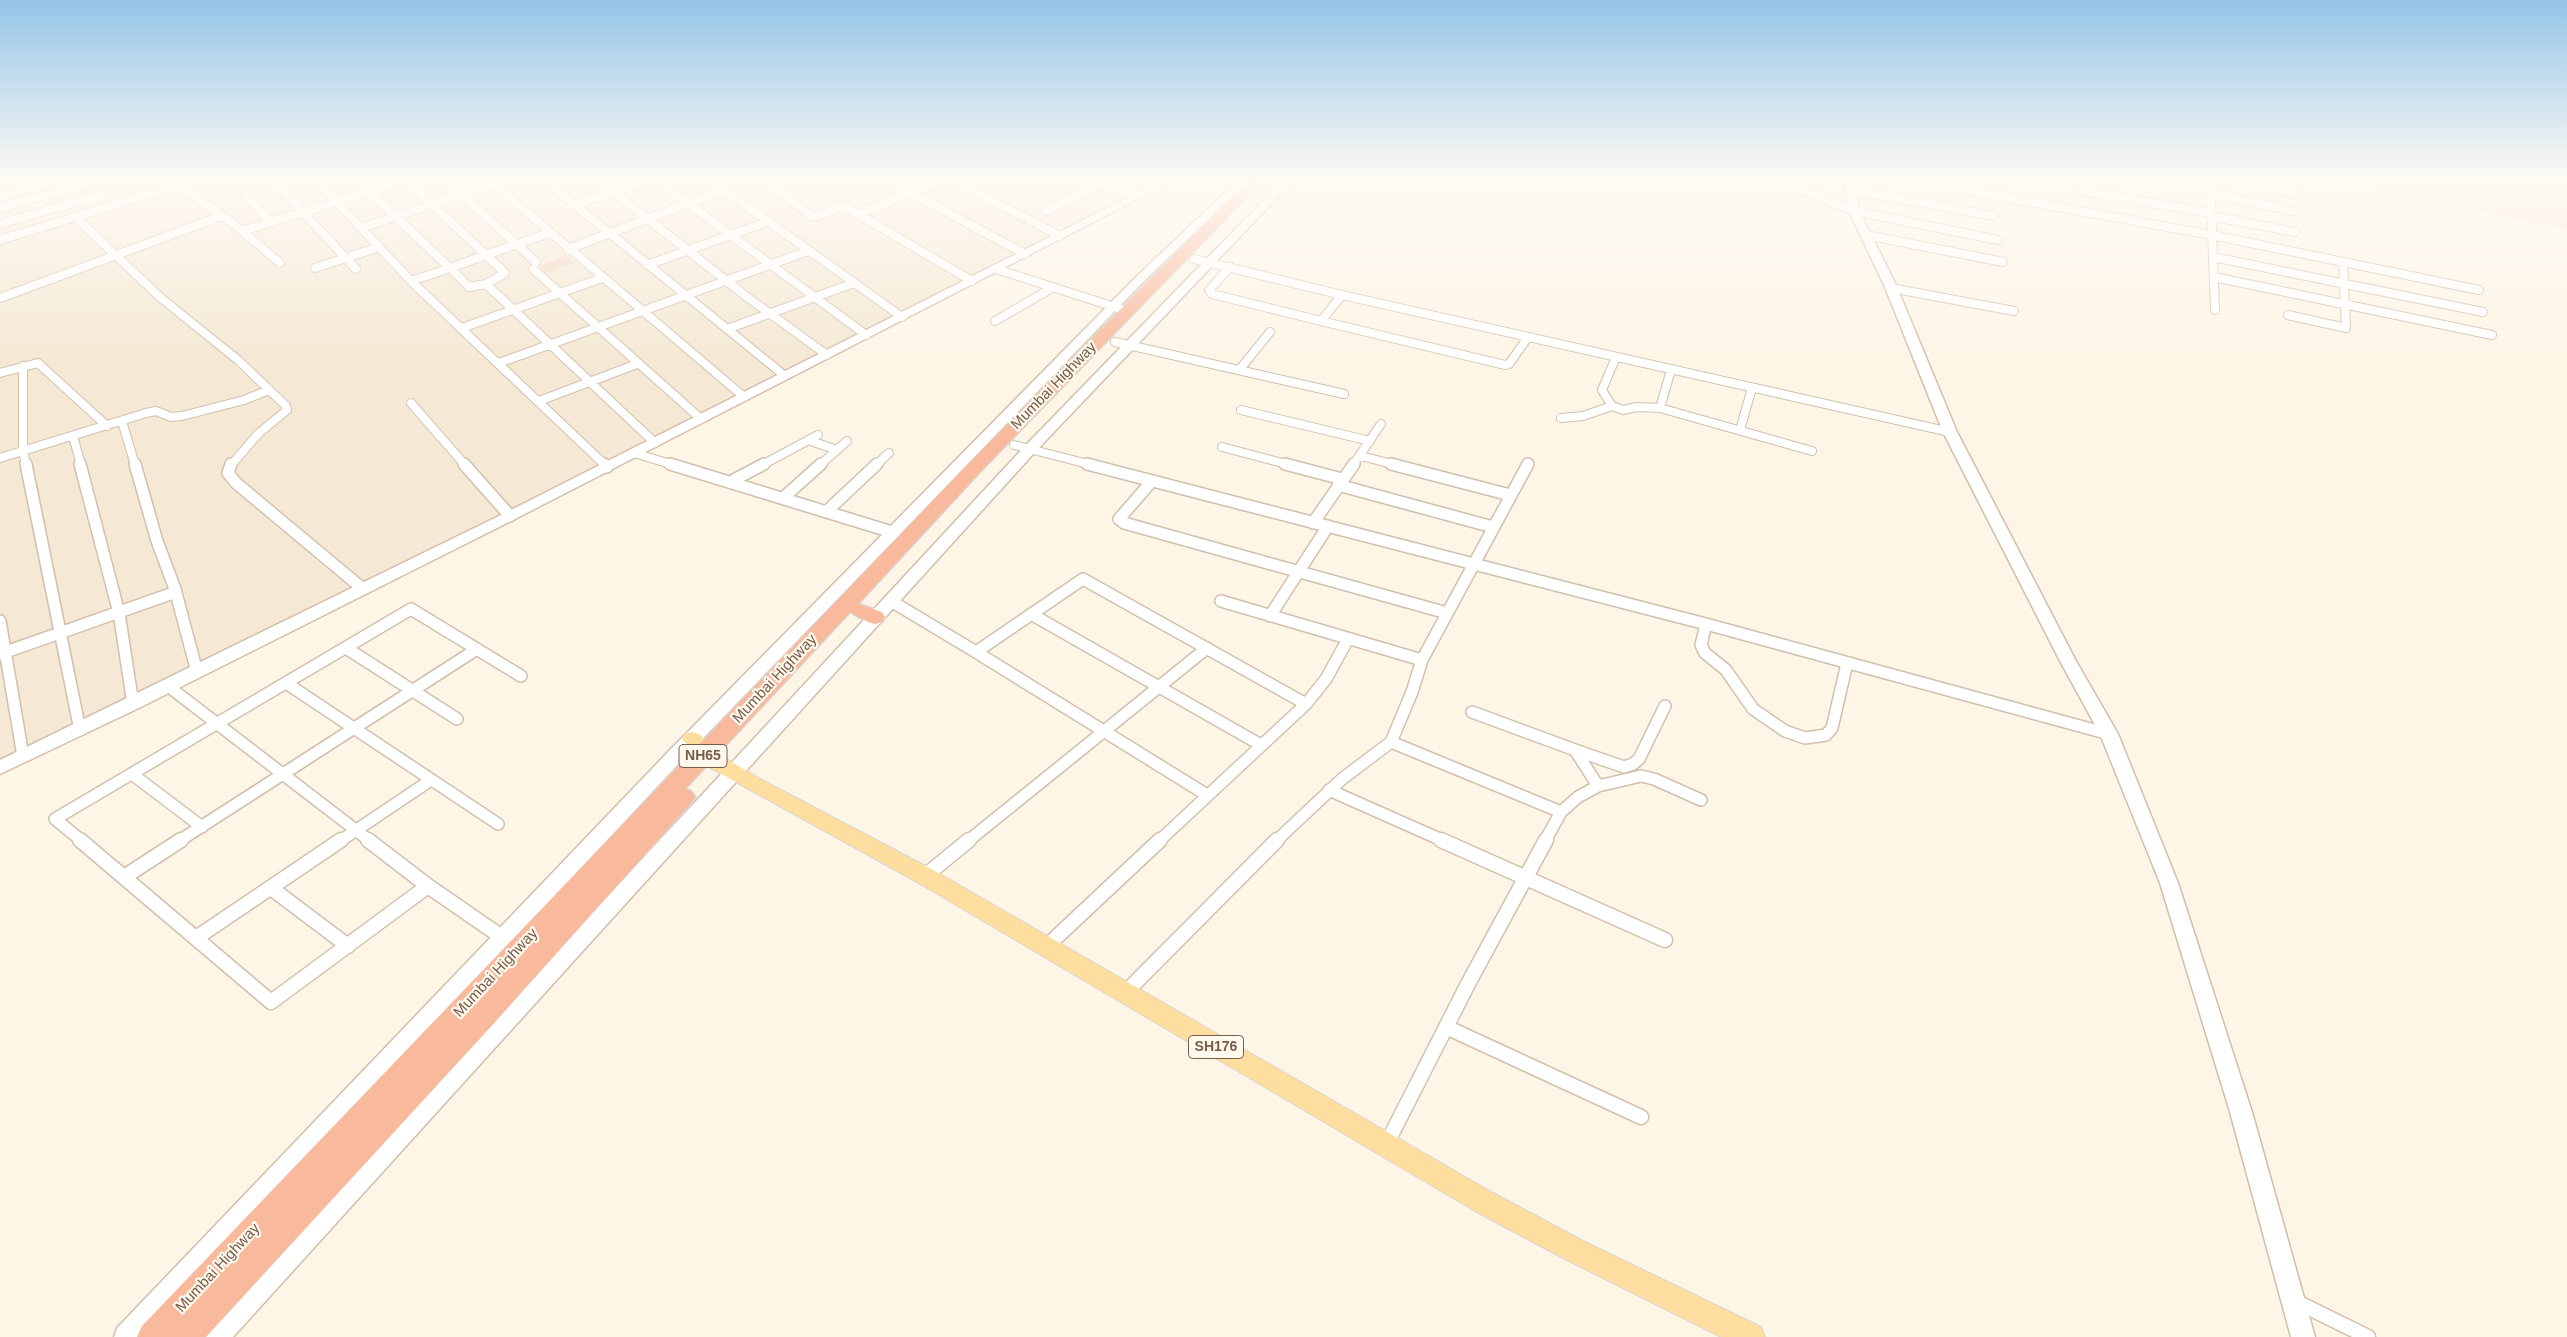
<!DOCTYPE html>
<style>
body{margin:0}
canvas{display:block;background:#fdf5e6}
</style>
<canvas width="2567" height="1337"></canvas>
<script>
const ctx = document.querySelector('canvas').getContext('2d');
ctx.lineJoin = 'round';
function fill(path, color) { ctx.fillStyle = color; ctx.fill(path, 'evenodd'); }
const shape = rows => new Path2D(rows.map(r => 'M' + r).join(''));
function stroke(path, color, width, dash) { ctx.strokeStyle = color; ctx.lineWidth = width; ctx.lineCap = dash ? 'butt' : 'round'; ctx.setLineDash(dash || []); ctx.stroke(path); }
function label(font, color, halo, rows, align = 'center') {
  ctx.font = font + ' Arial,sans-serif'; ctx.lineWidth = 4.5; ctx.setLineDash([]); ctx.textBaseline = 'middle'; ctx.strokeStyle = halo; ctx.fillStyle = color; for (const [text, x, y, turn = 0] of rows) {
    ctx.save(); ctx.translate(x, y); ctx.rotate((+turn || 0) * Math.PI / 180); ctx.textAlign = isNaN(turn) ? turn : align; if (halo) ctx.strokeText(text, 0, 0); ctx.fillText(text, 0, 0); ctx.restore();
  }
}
fill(shape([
 [0,179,1172,179,701,419,0,766],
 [2347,179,2567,179,2567,229,2519,220]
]), '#f5e8d4');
fill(shape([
 [565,255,574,263,546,273,539,267]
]), '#f3d5bd');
const streetFar2 = shape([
 [170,179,235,225,280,263],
 [272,179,356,269],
 [315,179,411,281,450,268,356,179],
 [405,179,486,255],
 [445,179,536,262],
 [488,179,744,397],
 [543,179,785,376],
 [597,179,747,297,827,355],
 [655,179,866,335],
 [709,179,902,317],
 [764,179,813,217,844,206,972,281],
 [885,179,1025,254],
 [950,179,1060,236],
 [1079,179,1143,194],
 [1773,179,1854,211,1998,240],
 [1904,179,2212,235,2479,290],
 [2139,179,2211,191],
 [2210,179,2215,310],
 [2223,179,2293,193],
 [1851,190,1994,216],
 [2082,191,2211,213],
 [245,194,270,222],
 [2211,194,2294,211],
 [0,197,62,179],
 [573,205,654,179],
 [0,208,102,179],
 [1046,211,1106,179],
 [859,214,945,179],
 [2211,216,2295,232],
 [75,217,161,298,238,360,286,406,287,410,259,433,231,465],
 [0,224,101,195],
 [361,228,493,184],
 [242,231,410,179],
 [1866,235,2003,262],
 [0,240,200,179],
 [568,249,724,190],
 [486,255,505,273,486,284,469,287,450,268,486,255],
 [486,255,549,233],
 [2213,257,2483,312],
 [1194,259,1342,295,1950,432],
 [647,265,767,222],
 [1230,267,1209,290,1212,294,1321,321,1342,295],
 [315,268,379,247],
 [533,269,701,419],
 [996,269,1127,311],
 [2214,277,2492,335],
 [411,281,605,465],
 [486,284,655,443],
 [1891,288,2014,311],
 [0,298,222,216],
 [2288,315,2346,328,2343,262],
 [995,321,1052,288],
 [1321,321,1505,365,1509,364,1528,337],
 [462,328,602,278],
 [727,329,854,283],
 [1115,342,1344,394],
 [499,363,808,251],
 [23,366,23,450,26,465],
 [1240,369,1270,332],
 [0,373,38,363,107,426],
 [539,401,637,364],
 [411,403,465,465],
 [1612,406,1623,410,1637,407,1660,408,1812,451],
 [1660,408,1671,370],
 [1241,410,1370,441],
 [1561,418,1583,416,1612,406,1602,390,1616,357],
 [122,421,135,465],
 [1740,430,1752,388],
 [73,436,81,465],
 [808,440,837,450],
 [1014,445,1092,465],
 [1222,447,1290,465],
 [634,453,674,465],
 [1361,456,1396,465],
 [0,458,146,413,156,411,171,417,182,416,244,400,269,390],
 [762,465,818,435],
 [820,465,847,441],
 [876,465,889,453],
 [1353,465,1381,424],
 [1527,465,1528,463]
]);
const streetFar1 = shape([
 [26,464,80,730],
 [80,464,119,613,133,704],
 [135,464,157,541,175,589,197,672],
 [231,464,228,473,236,483,363,589],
 [464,464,510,516],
 [604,464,607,467],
 [670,464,892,532],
 [1087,464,1706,624,2109,734],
 [1285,464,1342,479],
 [1391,464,1510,495],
 [1152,481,1119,519,1124,523,1447,613],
 [730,482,764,464],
 [1338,485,1493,527],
 [783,498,821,464],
 [827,511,877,464],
 [1313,523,1354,464],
 [891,601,976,652],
 [1221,601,1422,660],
 [1031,614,1261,745],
 [1270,616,1328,526],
 [0,621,23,756],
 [1706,624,1701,645,1705,653,1726,670,1753,709,1785,731,1805,738,1826,735,1832,728,1847,663],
 [346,648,457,719],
 [0,654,176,592],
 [286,683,498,824],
 [168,686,370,841],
 [1391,742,1561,812,1578,797,1598,786,1575,750,1472,712],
 [1575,750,1624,767,1633,764,1639,759,1665,706],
 [132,774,202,827],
 [1598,786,1641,776,1654,779,1701,800],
 [1329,790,1444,841],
 [1207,795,976,652,1083,579,1306,704],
 [82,841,55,819,411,609,521,676],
 [179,841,477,649],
 [340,841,431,780],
 [968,841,1207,648],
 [1159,841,1306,704,1326,679,1348,639],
 [1276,841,1342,779,1391,742,1412,692,1422,660,1528,464],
 [1545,841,1561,812]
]);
const street = shape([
 [80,840,271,1002,428,886],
 [368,840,428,886,506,940],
 [1441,840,1665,940],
 [925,876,969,840],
 [124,877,181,840],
 [271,888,348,946],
 [196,938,341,840],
 [1047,946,1160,840],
 [1124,994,1277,840],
 [1446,1027,1641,1117],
 [1386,1145,1469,982,1546,840],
 [2295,1301,2368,1337]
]);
const secondary = shape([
 [1164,179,1177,179,515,519,139,708,0,774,0,760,505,513,1164,179],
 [1239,179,1250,179,1144,281,679,763,142,1337,114,1337,117,1328,667,753,1136,277,1239,179],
 [1284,179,1295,179,1035,452,233,1337,205,1337,208,1328,1025,446,1284,179],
 [1844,179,1854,179,1859,211,1896,285,1957,432,2076,661,2118,734,2178,883,2252,1112,2315,1337,2291,1337,2230,1112,2160,883,2100,734,2060,661,1943,432,1884,285,1849,211,1844,179]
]);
const primary = shape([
 [692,732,699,734,723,757,762,780,933,870,1493,1193,1583,1241,1761,1327,1765,1337,1721,1337,1565,1259,1475,1211,917,882,709,767,682,739,685,734,692,732]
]);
const highway = shape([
 [1249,179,1264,179,979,473,858,604,882,612,885,617,882,622,875,624,868,622,850,612,685,789,691,791,695,797,691,803,496,1021,206,1337,137,1337,142,1326,967,465,1249,179]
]);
stroke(streetFar2, '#d1c0ae', 10);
stroke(streetFar1, '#d1c0ae', 14);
stroke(street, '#d1c0ae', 17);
stroke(secondary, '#d2bea9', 3);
stroke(primary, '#dcd5d0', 2);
stroke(highway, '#dcd5d0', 3);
stroke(streetFar2, '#fff', 8);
stroke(streetFar1, '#fff', 11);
stroke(street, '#fff', 14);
fill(secondary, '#fff');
fill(primary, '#fdde9e');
fill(highway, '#f8b99c');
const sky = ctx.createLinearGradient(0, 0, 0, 366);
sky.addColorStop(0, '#95c5e8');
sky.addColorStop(0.49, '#fefaf4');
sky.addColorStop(1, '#fefaf400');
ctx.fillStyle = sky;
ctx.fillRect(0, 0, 2567, 366);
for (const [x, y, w] of [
 [703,756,48],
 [1216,1047,55]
]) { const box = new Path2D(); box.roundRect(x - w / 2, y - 11.5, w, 23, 4); ctx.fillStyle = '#fff9ed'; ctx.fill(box); stroke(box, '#775c4a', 1); }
label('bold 14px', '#775c4a', null, [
 ["NH65",703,756],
 ["SH176",1216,1047]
]);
label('15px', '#775c4a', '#fff9ed', [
 ["Mumbai Highway",1054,386,-46],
 ["Mumbai Highway",775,679,-47],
 ["Mumbai Highway",496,973,-47],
 ["Mumbai Highway",218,1268,-47]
]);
</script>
